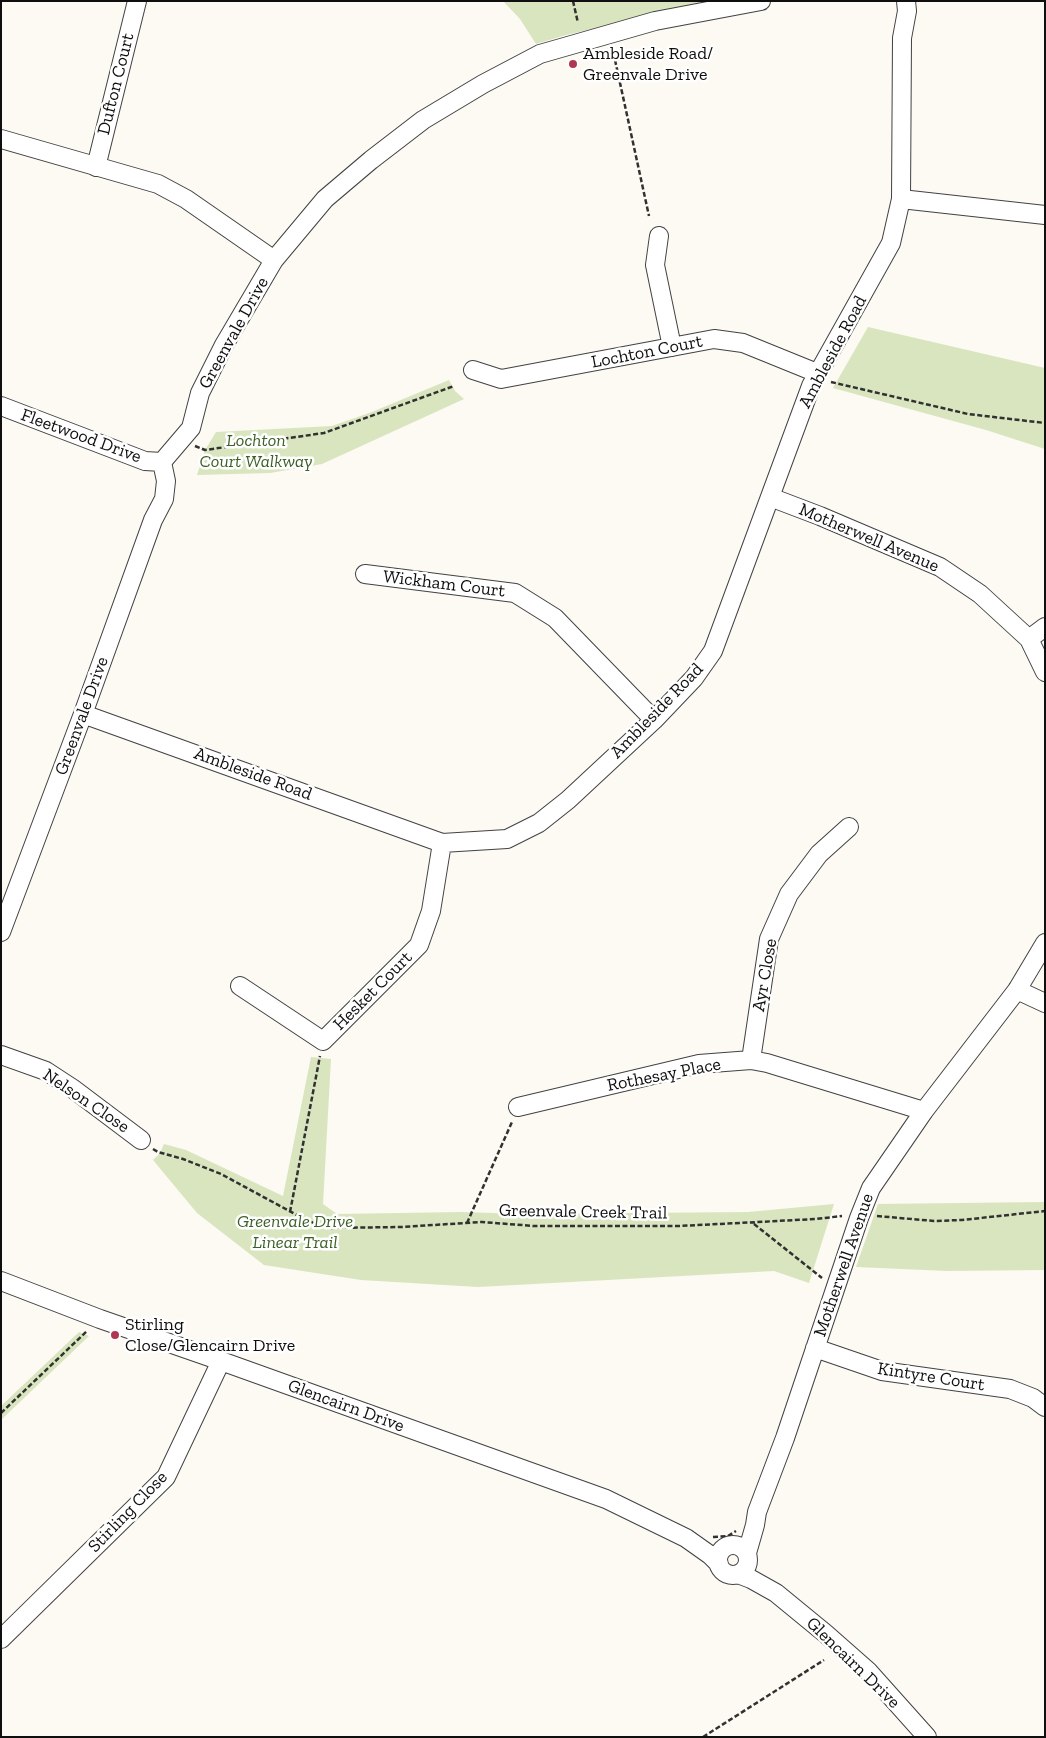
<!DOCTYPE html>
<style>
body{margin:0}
#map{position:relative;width:1046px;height:1738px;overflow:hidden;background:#fdf9f3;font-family:"Zilla Slab",serif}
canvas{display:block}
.frame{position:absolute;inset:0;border:2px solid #0f0f0f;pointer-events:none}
</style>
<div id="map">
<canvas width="1046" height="1738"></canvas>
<div class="frame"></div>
</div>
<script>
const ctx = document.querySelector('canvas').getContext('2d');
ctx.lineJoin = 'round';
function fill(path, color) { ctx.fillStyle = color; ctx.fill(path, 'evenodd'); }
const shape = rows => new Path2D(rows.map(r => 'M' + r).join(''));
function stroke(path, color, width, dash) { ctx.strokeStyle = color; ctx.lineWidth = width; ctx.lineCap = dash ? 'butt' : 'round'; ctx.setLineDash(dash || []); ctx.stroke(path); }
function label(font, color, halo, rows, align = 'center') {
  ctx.font = font + ' "Zilla Slab",serif'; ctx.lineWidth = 5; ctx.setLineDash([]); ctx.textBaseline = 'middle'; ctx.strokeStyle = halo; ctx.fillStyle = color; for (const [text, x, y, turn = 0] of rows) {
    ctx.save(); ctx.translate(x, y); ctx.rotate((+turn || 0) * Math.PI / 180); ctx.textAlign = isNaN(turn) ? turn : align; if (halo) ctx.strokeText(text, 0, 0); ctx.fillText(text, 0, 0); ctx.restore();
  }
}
fill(shape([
 [503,1,713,1,566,35,536,44,520,19],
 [868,327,1045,368,1045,449,986,430,833,388],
 [449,380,455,391,464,399,322,464,270,473,197,475,205,450,216,432,332,426,372,412],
 [311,1057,331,1059,323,1204,337,1214,461,1212,524,1214,748,1212,834,1204,809,1283,774,1271,478,1287,361,1280,264,1265,197,1213,153,1160,160,1153,164,1144,186,1150,283,1196],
 [1045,1202,1045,1270,947,1271,856,1267,878,1204],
 [79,1332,89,1336,1,1420,1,1406]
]), '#d9e5bf');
const minor = shape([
 [1,139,158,184,186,199,274,260],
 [96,167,137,1],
 [901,199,1045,215],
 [659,236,655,265,672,347],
 [473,370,501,379,714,339,743,343,817,373],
 [1,406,145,461,162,462],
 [162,462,191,428,200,393,224,345,274,260,325,199,371,160,423,120,483,84,540,54,655,21,761,1],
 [770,497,820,516,940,567,980,594,1029,639,1045,672],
 [365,574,515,593,555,618,654,720],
 [1029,639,1045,627],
 [83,714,442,843,507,839,539,823,568,800,654,720,694,678,713,651,811,386,891,243,901,199,902,38,907,11,906,1],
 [1,932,83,714,153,520,164,499,166,481,162,462],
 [240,986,323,1041,419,945,431,911,442,843],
 [1017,990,1045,1003],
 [1,1055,46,1071,72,1088,141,1140],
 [751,1060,769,939,789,894,819,854,849,827],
 [518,1107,699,1064,751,1060,767,1063,924,1111],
 [1,1281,100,1319,221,1361,606,1499,686,1538,710,1555,719,1564],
 [815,1348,882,1371,1010,1389,1033,1398,1045,1407],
 '718 1560a15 15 0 1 1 30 0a15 15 0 1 1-30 0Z',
 [747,1553,755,1525,757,1512,785,1438,859,1218,871,1188,924,1111,1017,990,1045,943],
 [738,1574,751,1579,776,1593,826,1634,868,1671,927,1737],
 [1,1639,166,1477,221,1361]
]);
stroke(minor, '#424242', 20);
stroke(shape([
 [573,1,578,23],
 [615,60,649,216],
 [831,382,968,414,1045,423],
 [195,446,205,450,324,433,454,386],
 [153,1149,158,1152,183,1159,221,1174,306,1220,328,1228,401,1227,482,1222,534,1226,680,1226,816,1219,842,1216],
 [290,1212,320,1056],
 [877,1216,934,1221,962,1220,1045,1211],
 [467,1223,512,1122],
 [754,1224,822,1278],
 [1,1413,87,1331],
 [713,1537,728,1536,736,1531],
 [703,1737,824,1660]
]), '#313131', 2.5, [5, 2.5]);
stroke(minor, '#fff', 18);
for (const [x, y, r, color] of [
 [573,64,5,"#af3752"],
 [115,1335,5,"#af3752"]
]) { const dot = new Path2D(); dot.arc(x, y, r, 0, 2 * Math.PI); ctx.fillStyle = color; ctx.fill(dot); stroke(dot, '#fff', 2); }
label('18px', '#0f0f0f', '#fff', [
 ["Ambleside Road/",583,54],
 ["Greenvale Drive",583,75],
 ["Stirling",125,1325],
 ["Close/Glencairn Drive",125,1346]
], 'left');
label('18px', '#0f0f0f', '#fff', [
 ["Dufton Court",116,84,-76],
 ["Greenvale Drive",234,333,-61],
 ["Lochton Court",647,352,-11],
 ["Ambleside Road",833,352,-62],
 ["Fleetwood Drive",81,436,20],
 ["Motherwell Avenue",869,538,23],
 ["Wickham Court",444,584,7],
 ["Ambleside Road",657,711,-46],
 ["Greenvale Drive",82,716,-70],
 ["Ambleside Road",253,774,20],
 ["Ayr Close",765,975,-80],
 ["Hesket Court",373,991,-45],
 ["Rothesay Place",664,1075,-11],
 ["Nelson Close",86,1101,34],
 ["Greenvale Creek Trail",583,1212,1],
 ["Motherwell Avenue",844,1265,-71],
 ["Kintyre Court",931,1377,9],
 ["Glencairn Drive",346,1406,20],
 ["Stirling Close",128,1512,-46],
 ["Glencairn Drive",853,1663,44]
]);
label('italic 18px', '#3c6026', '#fff', [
 ["Lochton",256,441],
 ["Court Walkway",256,462],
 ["Greenvale Drive",295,1222],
 ["Linear Trail",295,1243]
]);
</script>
